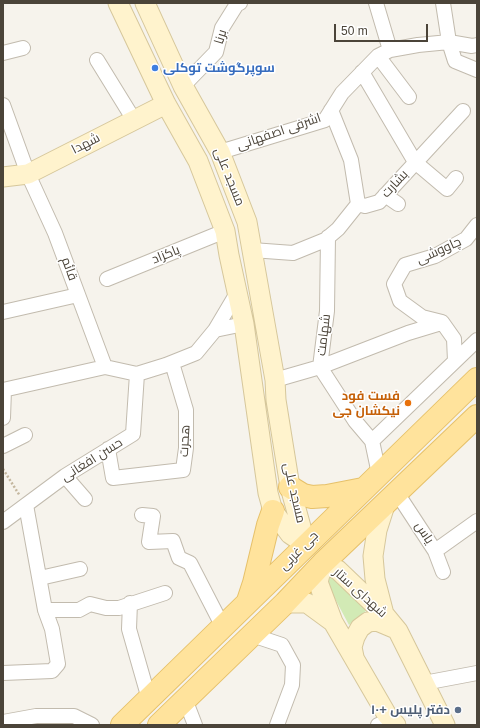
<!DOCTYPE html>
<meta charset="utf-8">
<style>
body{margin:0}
#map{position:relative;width:480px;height:728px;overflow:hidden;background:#f6f3ec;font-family:Arial,sans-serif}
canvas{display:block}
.frame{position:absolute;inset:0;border:4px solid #4b4439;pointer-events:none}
.scale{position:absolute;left:334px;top:24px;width:94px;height:18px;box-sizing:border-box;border:2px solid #4b4439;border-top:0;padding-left:5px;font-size:12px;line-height:14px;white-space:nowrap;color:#4b4439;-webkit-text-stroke:3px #fff;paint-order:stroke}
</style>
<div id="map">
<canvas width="480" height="728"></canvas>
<div class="frame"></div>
<div class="scale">50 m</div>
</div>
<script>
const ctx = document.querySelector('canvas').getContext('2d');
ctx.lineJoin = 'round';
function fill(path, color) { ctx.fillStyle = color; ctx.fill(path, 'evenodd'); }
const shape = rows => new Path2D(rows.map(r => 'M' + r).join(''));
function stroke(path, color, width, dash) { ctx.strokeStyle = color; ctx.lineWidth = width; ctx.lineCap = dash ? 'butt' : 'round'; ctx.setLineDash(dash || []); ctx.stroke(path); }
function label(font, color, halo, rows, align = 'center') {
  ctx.font = font + ' Arial,Cairo,sans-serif'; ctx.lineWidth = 3; ctx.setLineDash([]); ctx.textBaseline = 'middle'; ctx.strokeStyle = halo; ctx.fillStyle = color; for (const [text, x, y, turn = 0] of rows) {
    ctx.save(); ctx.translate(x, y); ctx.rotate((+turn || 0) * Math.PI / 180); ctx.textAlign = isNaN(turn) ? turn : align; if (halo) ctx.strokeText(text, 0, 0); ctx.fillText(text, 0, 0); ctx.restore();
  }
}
fill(shape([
 [325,573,333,575,367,610,349,625,325,580]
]), '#d2eab5');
const street = shape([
 [376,3,390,50],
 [443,3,449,42,455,61,477,70],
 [3,53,23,48],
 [378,56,409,97],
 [97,60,134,120],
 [362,72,415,162,447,189,456,178],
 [183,86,216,52,222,28,237,4,240,3],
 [3,105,28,174,55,233,105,367],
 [331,110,351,160,358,204],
 [220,152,325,120,342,93,378,56,390,50,418,45,449,42,472,46,477,45],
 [385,195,398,204],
 [358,204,365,206,379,202,463,111],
 [328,237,327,311,320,367,355,421,372,441],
 [252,250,293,253,325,240,338,229,358,204],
 [107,279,225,231],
 [3,312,78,295],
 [215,330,244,324],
 [455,361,454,339,442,322,422,317,400,301,394,284,405,265,435,256,466,239,477,225],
 [275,380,320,367,408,333,441,323],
 [3,390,105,367,137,374,166,365,196,353,215,330,237,293],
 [3,418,4,390],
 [3,446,25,435],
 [108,449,113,478,183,470,186,448,186,410,172,363],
 [379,474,372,441,477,340],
 [65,476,85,499],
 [397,493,435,551,477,521],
 [142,515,153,516,149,542,173,541,179,558,190,563,223,627],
 [3,522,65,476,133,434,137,374],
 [435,551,443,572],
 [40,578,80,569],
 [130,603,129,629,149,699],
 [45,610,79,610,90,604,106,608,119,608,165,593],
 [252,635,282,645,293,665,292,685,277,725],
 [3,673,52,671,58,664,52,629,45,610,26,505],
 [424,683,477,673],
 [185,699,195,725],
 [3,722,36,716,74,716,92,725],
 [378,725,385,723]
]);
const secondary = shape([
 [118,3,166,104,198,161,225,231,229,255,244,324,268,493,273,511,290,534,306,545],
 [145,3,183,86,220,152,247,222,275,380,276,400,290,487,306,545],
 [3,177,28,174,166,104],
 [285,603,307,603,333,622],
 [384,614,375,579,373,556,377,530,385,505],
 [354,657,352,647,355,637,360,628,368,622,377,621,396,629],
 [396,725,387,715,333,622,318,582,323,563,338,570,384,614,398,631,445,725]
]);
const primary = shape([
 [290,487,303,495,312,497,327,496,363,489],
 [248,601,254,583,268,525,273,511],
 [122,725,477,379],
 [159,725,285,603,323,563,477,416]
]);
stroke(street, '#c2bbae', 16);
stroke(secondary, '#d6c79b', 21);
stroke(primary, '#e6c16a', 24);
stroke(shape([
 [3,469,20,496]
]), '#c4b79f', 2.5, [2, 2]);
stroke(street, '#fff', 14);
stroke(secondary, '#fff3cd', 19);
stroke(primary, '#ffe39c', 22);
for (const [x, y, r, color] of [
 [155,68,4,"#3f7fe0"],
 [408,403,4,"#e8710a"],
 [458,710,4,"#5c6f8a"]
]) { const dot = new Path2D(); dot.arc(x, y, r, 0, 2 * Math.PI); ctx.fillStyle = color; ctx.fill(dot); stroke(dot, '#fff', 1.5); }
label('13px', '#4b4439', '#fff', [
 ["برنا",221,37,-73],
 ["اشرفی اصفهانی",279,132,-19],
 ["شهدا",86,144,-27],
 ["مسجد علی",229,177,68],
 ["بشارت",395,184,-47],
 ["چاووشی",439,251,-24],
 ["پاکزاد",166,255,-22],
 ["قائم",69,269,70],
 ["شهامت",324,335,-83],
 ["هجرت",185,441,-87],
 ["حسن افغانی",92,460,-32],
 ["مسجد علی",294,493,77],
 ["یاس",424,533,57],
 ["جی غربی",299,551,-45],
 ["شهدای ستار",360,593,42]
]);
label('bold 13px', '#366cbe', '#fff', [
 ["سوپرگوشت توکلی",163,68]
], 'left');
label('bold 13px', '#c56008', '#fff', [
 ["فست فود",400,396],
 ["نیکشان جی",400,411]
], 'right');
label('bold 13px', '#4e5e75', '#fff', [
 ["دفتر پلیس +۱۰",450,710]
], 'right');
</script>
